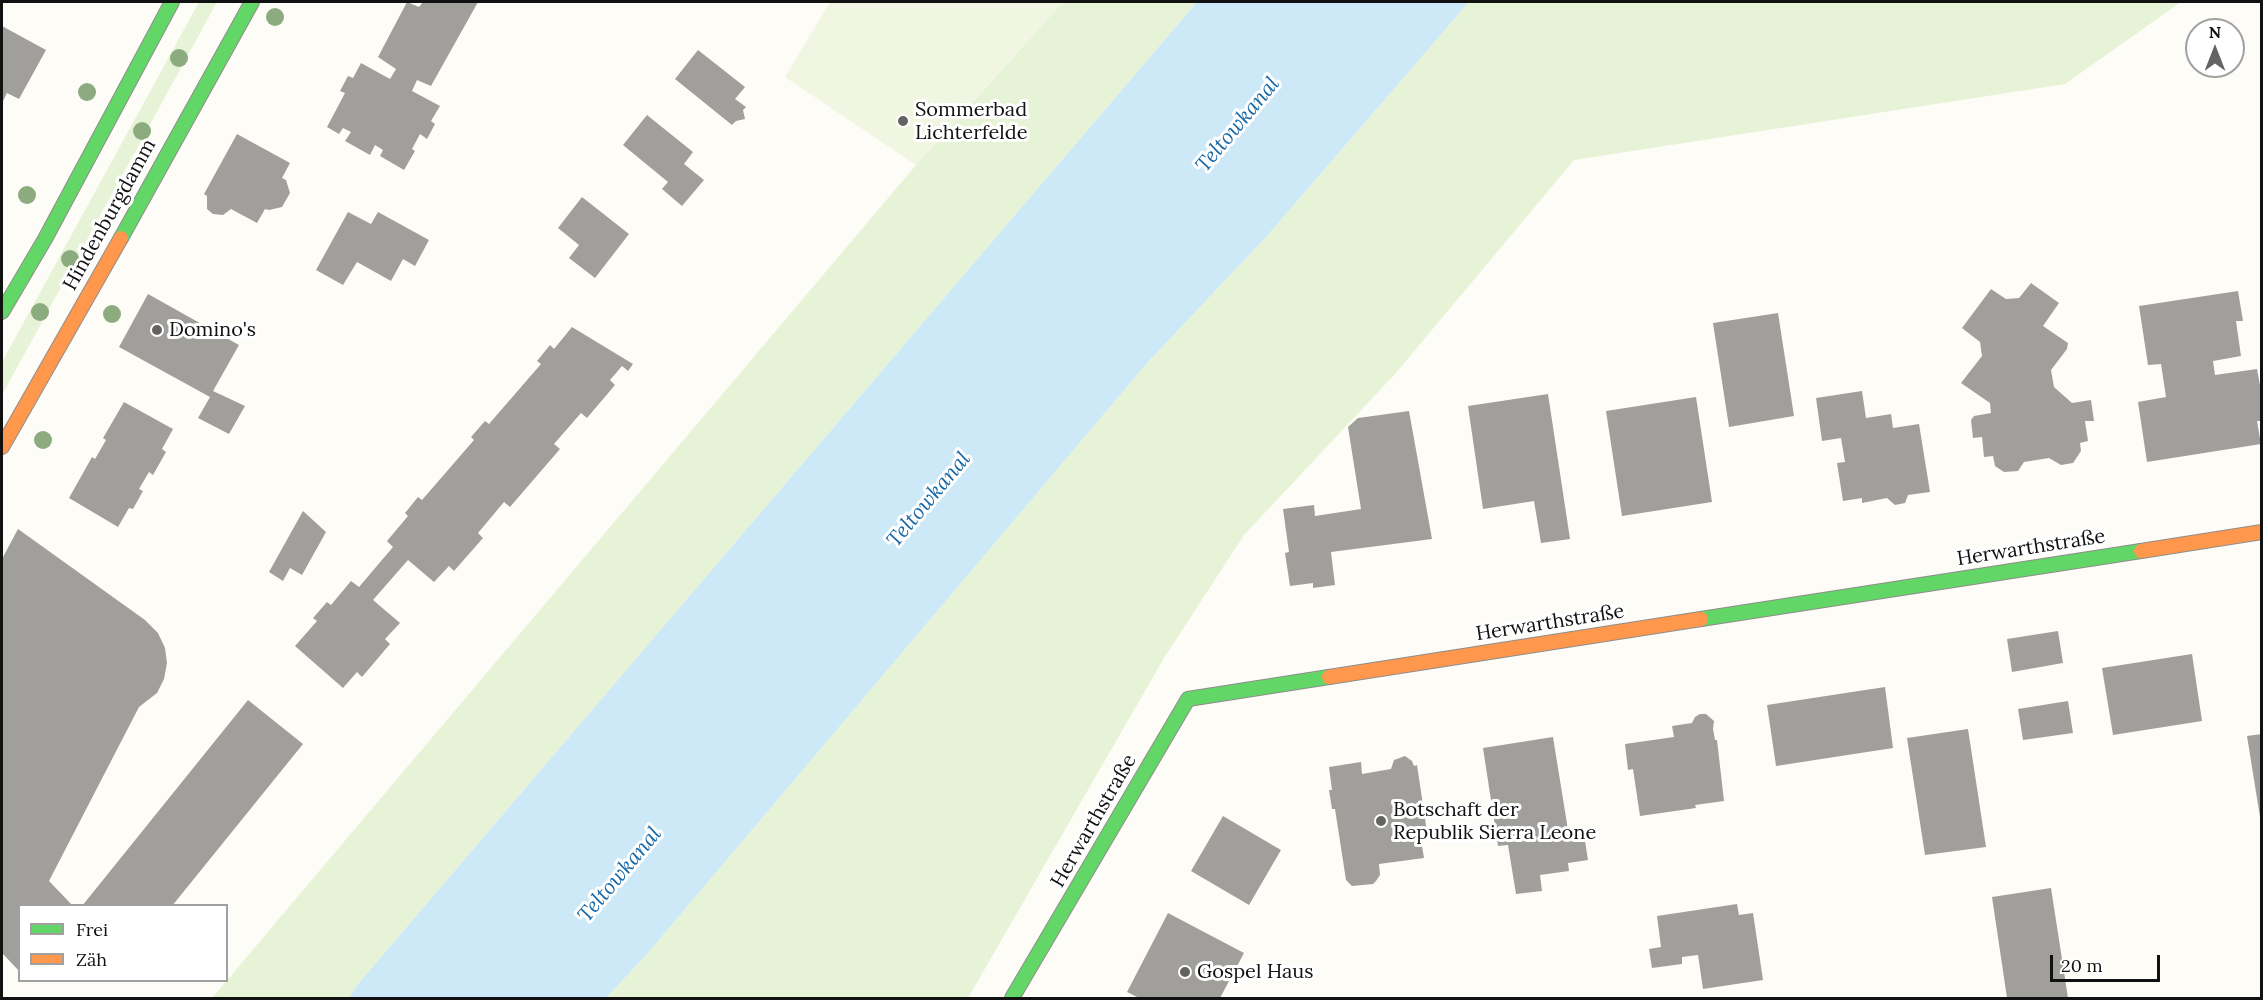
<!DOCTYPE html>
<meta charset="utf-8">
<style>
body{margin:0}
#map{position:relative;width:2263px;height:1000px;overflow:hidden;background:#fdfcf7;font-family:Lora,serif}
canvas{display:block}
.frame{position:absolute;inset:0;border:3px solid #111;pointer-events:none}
.legend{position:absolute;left:18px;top:904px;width:210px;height:78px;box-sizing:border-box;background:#fff;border:2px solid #a0a0a0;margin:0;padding:8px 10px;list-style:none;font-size:18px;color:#111}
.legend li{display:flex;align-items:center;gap:12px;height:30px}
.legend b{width:30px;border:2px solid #a0a0a0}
.north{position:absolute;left:2185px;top:18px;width:60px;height:60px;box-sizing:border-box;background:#fff;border:2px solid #a0a0a0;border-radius:50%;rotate:0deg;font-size:16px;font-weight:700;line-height:24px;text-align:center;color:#111}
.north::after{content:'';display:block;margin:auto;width:21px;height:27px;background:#646362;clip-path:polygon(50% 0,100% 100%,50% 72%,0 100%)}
.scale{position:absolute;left:2050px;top:955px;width:110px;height:27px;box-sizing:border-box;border:3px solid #111;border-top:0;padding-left:8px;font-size:18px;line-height:21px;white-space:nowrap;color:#111;-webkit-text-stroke:4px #fff;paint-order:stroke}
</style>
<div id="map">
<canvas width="2263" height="1000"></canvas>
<div class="frame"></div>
<ul class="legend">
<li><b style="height:8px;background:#63d668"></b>Frei</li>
<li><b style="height:8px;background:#ff974d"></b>Zäh</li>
</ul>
<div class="north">N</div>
<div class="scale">20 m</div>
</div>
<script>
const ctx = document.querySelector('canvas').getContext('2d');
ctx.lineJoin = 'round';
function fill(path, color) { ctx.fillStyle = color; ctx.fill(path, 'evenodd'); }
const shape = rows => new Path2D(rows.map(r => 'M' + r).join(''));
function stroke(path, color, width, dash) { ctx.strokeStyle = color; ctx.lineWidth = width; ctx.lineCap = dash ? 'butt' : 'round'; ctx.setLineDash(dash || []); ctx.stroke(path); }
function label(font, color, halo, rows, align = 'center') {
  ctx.font = font + ' Lora,serif'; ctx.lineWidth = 6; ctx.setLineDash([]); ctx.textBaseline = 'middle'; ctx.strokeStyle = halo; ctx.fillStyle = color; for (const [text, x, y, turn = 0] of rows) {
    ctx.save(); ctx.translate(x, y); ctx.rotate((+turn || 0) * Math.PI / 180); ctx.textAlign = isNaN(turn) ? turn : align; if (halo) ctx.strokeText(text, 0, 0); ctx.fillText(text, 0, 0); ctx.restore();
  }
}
fill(shape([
 [199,2,217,2,2,395,2,362],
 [1063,2,1197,2,358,984,349,998,212,998,916,165],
 [1469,2,2181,2,2065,84,1574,160,1395,374,1244,535,1164,658,968,998,606,998,647,954,1148,362,1266,237]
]), '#e7f3d7');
fill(shape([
 [830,2,1063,2,916,165,785,77]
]), '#f0f6e1');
fill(shape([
 [1197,2,1469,2,1266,237,1148,362,647,954,606,998,349,998,358,984]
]), '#cde8f7');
fill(shape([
 [407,2,419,7,423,2,478,2,431,86,417,80,412,91,440,106,431,121,435,124,427,139,420,134,412,149,415,151,404,170,380,156,383,150,375,145,370,155,345,141,351,132,343,128,339,134,327,127,345,93,340,91,348,76,353,78,361,63,390,79,396,69,378,57],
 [2,26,46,50,19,99,7,93,2,103],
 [698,50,745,87,735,99,746,107,743,110,745,119,736,121,732,125,675,79],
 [647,115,693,152,684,164,704,180,682,206,662,189,668,182,623,145],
 [237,134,290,163,282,178,286,180,290,193,282,207,269,210,265,209,257,223,231,209,223,215,213,214,207,209,207,196,204,194],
 [582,197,629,234,595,278,569,258,579,245,558,228],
 [348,212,371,224,378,212,429,240,415,266,403,259,391,281,357,262,343,285,316,270],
 [2031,283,2059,303,2043,326,2068,343,2067,349,2051,370,2054,387,2072,403,2091,400,2094,421,2085,421,2088,441,2080,443,2081,451,2073,463,2061,465,2049,458,2024,462,2018,471,2004,472,1995,466,1993,456,1984,457,1982,437,1973,438,1971,420,1974,416,1991,413,1990,403,1961,383,1982,356,1980,342,1962,328,1991,289,2006,299,2019,298],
 [2238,291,2243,321,2236,321,2241,356,2213,361,2215,375,2257,369,2262,396,2262,421,2257,421,2261,444,2147,462,2138,402,2166,397,2161,364,2148,365,2139,306],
 [148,294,239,345,213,391,245,406,229,434,198,418,210,397,119,347],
 [1778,313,1794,416,1729,427,1713,323],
 [572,327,633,364,628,371,622,366,610,380,615,385,587,418,581,413,554,444,560,449,510,507,504,502,478,533,483,538,454,571,449,566,434,582,408,560,373,600,400,623,385,639,390,644,362,677,357,672,343,688,295,646,317,621,313,618,327,602,331,605,351,581,359,587,393,547,387,541,408,516,405,513,418,497,422,500,474,440,471,437,485,421,489,424,541,364,537,361,550,345,554,349],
 [1862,391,1866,418,1891,414,1893,428,1919,424,1930,492,1908,495,1905,503,1895,505,1887,498,1862,503,1862,498,1843,501,1837,463,1845,462,1841,438,1822,441,1816,398],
 [1548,394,1570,539,1541,543,1534,501,1483,509,1468,406],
 [1696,397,1712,502,1622,516,1606,411],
 [124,402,173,429,162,449,166,452,153,475,149,472,139,489,143,491,133,509,129,508,118,527,69,498,92,457,95,459,106,440,103,438],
 [1409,411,1432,539,1331,552,1335,585,1313,588,1313,583,1290,586,1285,553,1289,552,1283,509,1314,505,1315,516,1361,509,1348,427,1358,418],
 [303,511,326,532,302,575,290,568,283,581,269,572],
 [18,529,145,620,158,633,165,648,167,663,164,679,157,693,139,707,49,881,73,906,20,906,20,972,2,953,2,559],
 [2058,631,2063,663,2012,672,2007,639],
 [2192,654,2202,721,2113,735,2102,668],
 [1885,687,1893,748,1776,766,1767,705],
 [248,700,303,744,172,906,82,906],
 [2068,701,2073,733,2023,740,2018,709],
 [1700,714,1706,714,1714,721,1713,729,1715,740,1717,740,1724,801,1695,805,1696,808,1640,816,1633,769,1628,770,1625,744,1674,737,1672,726,1692,723,1695,717],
 [1968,729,1986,847,1925,855,1907,738],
 [2262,734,2262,817,2260,817,2247,736],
 [1553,737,1568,830,1583,828,1588,860,1568,863,1569,871,1540,875,1542,891,1516,894,1508,845,1498,846,1483,748],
 [1405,756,1412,761,1414,766,1417,765,1427,832,1420,834,1424,858,1379,864,1380,875,1376,881,1373,884,1352,886,1346,880,1335,809,1332,809,1329,790,1332,790,1329,767,1361,762,1362,774,1391,769,1394,760],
 [1223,816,1281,850,1249,905,1191,871],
 [2051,888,2068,998,2007,998,1992,897],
 [1737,904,1739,915,1753,913,1763,980,1703,989,1698,955,1682,957,1682,964,1652,968,1649,949,1661,947,1657,916],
 [1168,913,1244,953,1220,998,1139,998,1127,992]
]), '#a19f9c');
const fast = shape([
 [121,238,252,2],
 [2,312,45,239,172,2],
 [1701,619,2141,551],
 [1012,998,1188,699,1329,677]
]);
const slow = shape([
 [2,447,121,238],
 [2141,551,2262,532],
 [1329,677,1701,619]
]);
stroke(fast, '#8e8d8b', 16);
stroke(slow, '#8e8d8b', 16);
stroke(fast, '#63d668', 14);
stroke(slow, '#ff974d', 14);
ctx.fillStyle = '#8cac80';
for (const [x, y] of [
 [275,17],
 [179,58],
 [87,92],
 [142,131],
 [27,195],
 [70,259],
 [40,312],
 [112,314],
 [43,440]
]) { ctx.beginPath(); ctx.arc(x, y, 9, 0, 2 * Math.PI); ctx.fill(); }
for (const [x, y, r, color] of [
 [903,121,6,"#646362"],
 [157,330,6,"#646362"],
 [1381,821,6,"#646362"],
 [1185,972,6,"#646362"]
]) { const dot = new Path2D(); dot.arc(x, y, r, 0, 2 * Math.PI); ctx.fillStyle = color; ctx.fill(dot); stroke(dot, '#fff', 2); }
label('20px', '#111', '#fff', [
 ["Sommerbad",915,110],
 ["Lichterfelde",915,133],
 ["Domino's",169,330],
 ["Botschaft der",1393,810],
 ["Republik Sierra Leone",1393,833],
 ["Gospel Haus",1197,972]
], 'left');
label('20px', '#111', '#fff', [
 ["Hindenburgdamm",110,215,-61],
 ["Herwarthstraße",2031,548,-9],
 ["Herwarthstraße",1550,623,-9],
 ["Herwarthstraße",1094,821,-60]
]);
label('italic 21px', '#1768a6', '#fff', [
 ["Teltowkanal",1238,125,-50],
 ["Teltowkanal",929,500,-50],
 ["Teltowkanal",620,875,-50]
]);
</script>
